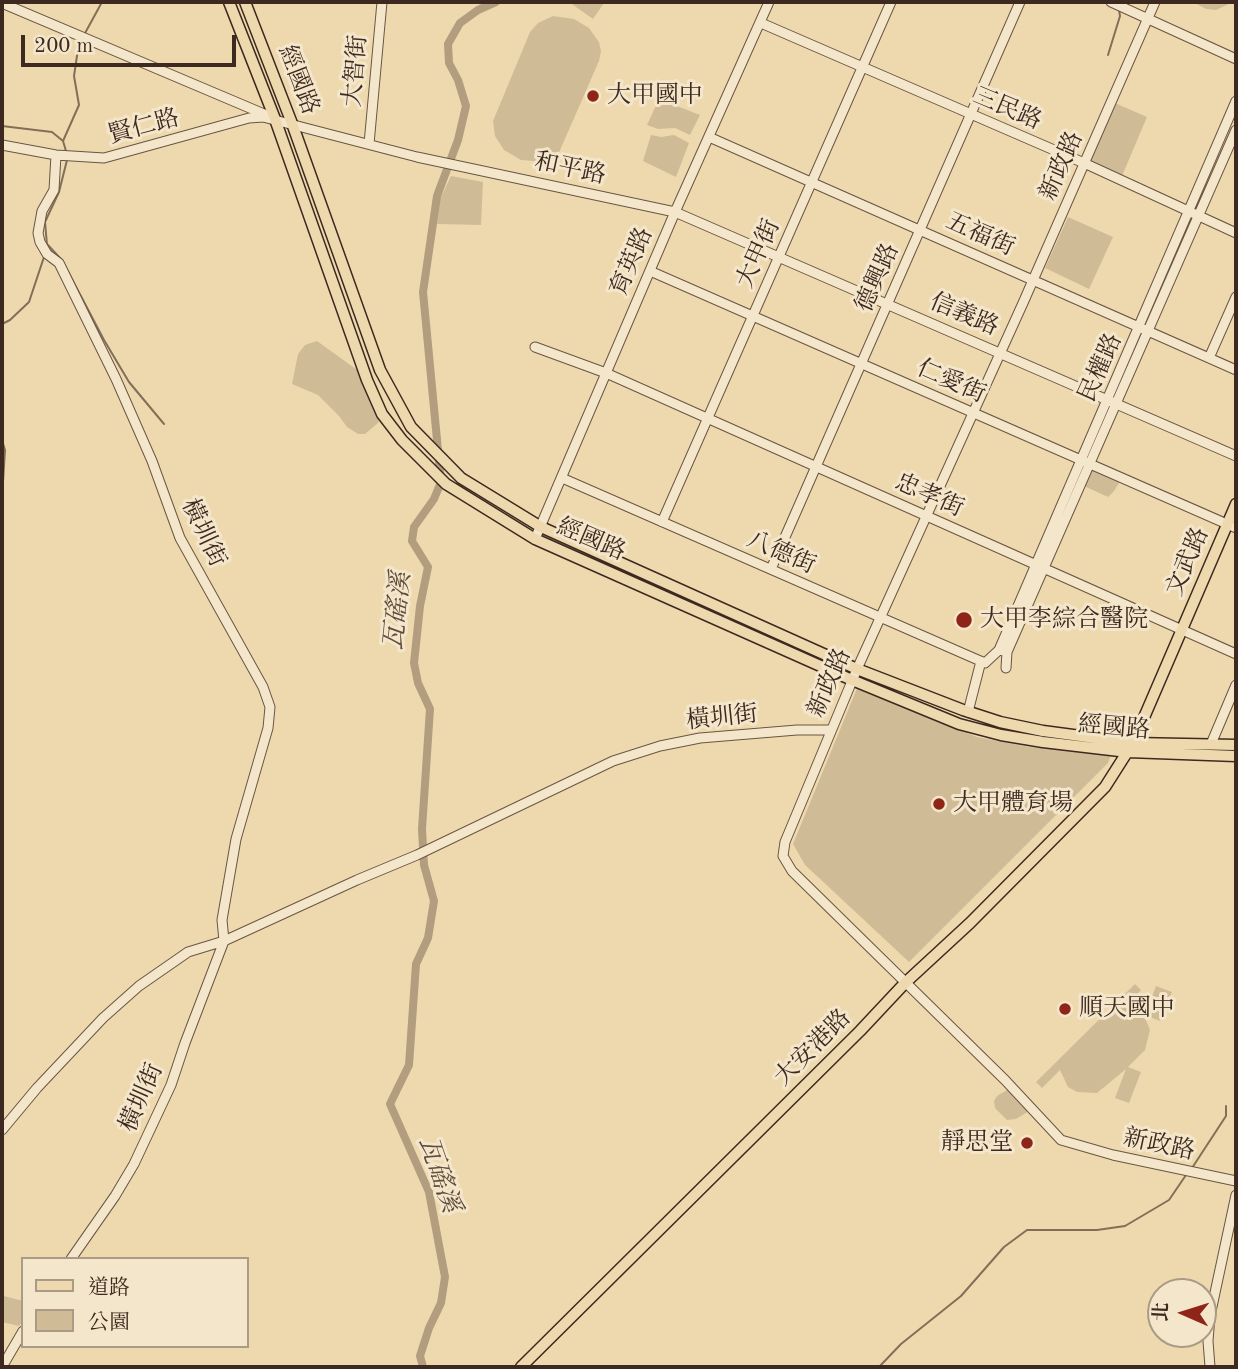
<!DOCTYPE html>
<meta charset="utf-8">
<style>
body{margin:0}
#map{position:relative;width:1238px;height:1369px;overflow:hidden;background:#eed9af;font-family:"Old Standard TT","Noto Serif TC",serif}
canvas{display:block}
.frame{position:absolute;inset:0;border:4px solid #3d291f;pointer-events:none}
.legend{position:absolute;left:21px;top:1257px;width:228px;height:91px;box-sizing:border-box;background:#f4e6cb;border:2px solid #ab9a86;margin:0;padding:9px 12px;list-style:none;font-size:21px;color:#3d291f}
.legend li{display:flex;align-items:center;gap:14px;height:35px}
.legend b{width:35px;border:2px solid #ab9a86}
.north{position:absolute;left:1147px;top:1278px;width:70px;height:70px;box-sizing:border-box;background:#f4e6cb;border:2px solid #ab9a86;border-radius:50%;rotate:273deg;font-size:19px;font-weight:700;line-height:28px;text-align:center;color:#3d291f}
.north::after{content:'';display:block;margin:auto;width:24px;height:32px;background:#8f2418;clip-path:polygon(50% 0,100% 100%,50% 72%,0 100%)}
.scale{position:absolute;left:21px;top:35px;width:215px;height:32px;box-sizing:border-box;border:4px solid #3d291f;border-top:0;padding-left:9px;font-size:21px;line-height:24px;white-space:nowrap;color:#3d291f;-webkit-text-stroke:5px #f4e6cb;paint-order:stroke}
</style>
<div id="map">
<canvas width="1238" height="1369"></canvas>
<div class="frame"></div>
<ul class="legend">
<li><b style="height:9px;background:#eed9af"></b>道路</li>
<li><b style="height:19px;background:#d0bb97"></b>公園</li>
</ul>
<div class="north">北</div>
<div class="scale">200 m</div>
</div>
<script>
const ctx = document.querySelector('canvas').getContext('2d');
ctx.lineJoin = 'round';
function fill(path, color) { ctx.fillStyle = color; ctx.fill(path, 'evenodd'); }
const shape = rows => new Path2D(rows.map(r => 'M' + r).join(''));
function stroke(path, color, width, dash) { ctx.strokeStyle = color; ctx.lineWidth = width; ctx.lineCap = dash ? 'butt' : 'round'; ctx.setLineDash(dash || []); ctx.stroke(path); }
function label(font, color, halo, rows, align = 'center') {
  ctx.font = font + ' "Old Standard TT","Noto Serif TC",serif'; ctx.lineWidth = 6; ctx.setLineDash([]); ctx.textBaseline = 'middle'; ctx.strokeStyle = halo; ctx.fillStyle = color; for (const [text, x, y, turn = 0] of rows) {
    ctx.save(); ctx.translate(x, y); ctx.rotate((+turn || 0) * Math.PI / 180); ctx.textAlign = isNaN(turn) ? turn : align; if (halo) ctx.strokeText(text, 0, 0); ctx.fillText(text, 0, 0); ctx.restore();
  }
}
fill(shape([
 [569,2,604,2,604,3,593,19],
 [1193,2,1233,2,1216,10,1206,9],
 [553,16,574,19,589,28,599,42,601,51,599,61,550,173,540,169,544,159,534,161,521,160,504,150,495,136,493,121,530,32,538,23],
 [659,99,700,115,690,135,675,128,658,129,647,125],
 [1115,103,1147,117,1122,176,1090,162],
 [651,135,661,137,674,135,689,143,676,177,643,161],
 [451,176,483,182,481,225,437,224,440,199],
 [1068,217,1113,237,1089,289,1045,268],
 [317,341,360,372,381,416,378,423,365,434,358,434,347,427,339,416,318,395,292,384,298,354,305,345],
 [1093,467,1121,480,1114,491,1108,497,1084,486],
 [861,685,939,722,977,737,1029,747,1111,754,1108,763,909,962,818,877,805,865,793,844,858,686],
 [1135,984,1141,990,1127,1005,1143,1013,1150,1030,1145,1050,1128,1067,1141,1072,1129,1103,1115,1098,1126,1069,1097,1093,1077,1092,1068,1087,1060,1070,1042,1088,1036,1082],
 [1156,986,1172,992,1160,1021,1145,1015],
 [1009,1089,1029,1111,1016,1119,1007,1120,995,1108,994,1101,997,1096],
 [4,1296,23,1301,23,1321,19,1326,2,1322,2,1299]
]), '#d0bb97');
stroke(shape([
 [84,35,102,2],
 [1108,55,1120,16,1119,10],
 [2,126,52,132,63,141],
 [66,151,63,141,79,105,74,76,78,49,82,40],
 [47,244,60,258],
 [47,245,45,222,59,192,67,160],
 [63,262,104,340,129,382,164,424],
 [2,324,10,320,29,302,44,257],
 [2,440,5,450,2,498],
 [1192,1168,1226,1116,1226,1106],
 [879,1367,901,1344,961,1296,1004,1247,1027,1230,1097,1230,1125,1226,1169,1200,1186,1175]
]), '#836f58', 2);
stroke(shape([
 [423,1367,420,1356,429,1328,441,1303,445,1277,429,1192,390,1104,409,1065,416,964,428,938,434,901,424,865,422,829,430,709,418,683,414,663,420,606,428,567,412,541,414,527,434,499,441,482,423,292,437,196,458,140,466,106,458,80,449,63,448,44,460,23,478,10,496,2]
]), '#b29d7e', 8);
const minor = shape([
 [1111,2,1236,59],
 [1155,2,1023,303,857,669,785,842,783,856,792,871,1005,1080,1061,1140,1113,1155,1236,1181],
 [2,3,264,114],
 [761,23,1084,163,1236,233],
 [709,137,1236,370],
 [369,144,382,2],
 [2,145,56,155,104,158,249,118,263,117,417,157,675,212,1236,456],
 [56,155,54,190,42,211,38,233,40,242,47,254,59,263,116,379,152,461,180,538,263,687,270,707,268,728,236,839,222,920,224,941,185,1043,171,1085,134,1164,115,1196,71,1259],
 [650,271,1236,528],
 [535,347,606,373,1236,654],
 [1209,358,1236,297],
 [562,478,985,663,999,650,1007,652,1006,668],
 [662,522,891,2],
 [535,539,675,212,769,2],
 [771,569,1020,2],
 [999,650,1236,101],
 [1007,652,1236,130],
 [968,712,981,661],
 [1211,744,1236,685],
 [2,1130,37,1088,103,1018,139,986,188,952,224,941,357,880,417,855,613,761,660,746,700,738,797,730,830,730],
 [2,1367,23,1331],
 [1210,1367,1208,1341,1210,1316,1236,1195]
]);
const major = shape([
 [229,2,275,119,367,380,382,414,402,440,446,484,535,539,852,680,959,724,1001,735,1043,742,1128,752,1236,756],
 [245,2,293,126,380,370,411,427,461,478,541,527,857,669,963,710,1000,722,1043,731,1133,743,1236,745],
 [521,1367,860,1031,905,983,970,923,1105,787,1133,743,1236,504]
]);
stroke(minor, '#695543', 11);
stroke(major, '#3d291f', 13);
stroke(minor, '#f4e6cb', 9);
stroke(major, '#eed9af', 10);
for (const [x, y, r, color] of [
 [593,96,7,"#8f2418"],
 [964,620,9,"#8f2418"],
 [939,804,7,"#8f2418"],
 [1065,1009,7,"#8f2418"],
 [1027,1143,7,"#8f2418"]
]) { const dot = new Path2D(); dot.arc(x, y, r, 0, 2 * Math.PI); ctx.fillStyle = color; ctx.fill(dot); stroke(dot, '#f4e6cb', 2.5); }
label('24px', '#3d291f', '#f4e6cb', [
 ["大智街",356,71,-85],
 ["經國路",298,80,69],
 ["三民路",1007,109,23],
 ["賢仁路",144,127,-15],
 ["新政路",1062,166,-66],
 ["和平路",570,169,12],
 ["五福街",980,235,24],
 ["大甲街",759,254,-66],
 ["育英路",632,262,-67],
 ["德興路",878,278,-66],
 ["信義路",964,315,23],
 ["民權路",1101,368,-66],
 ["仁愛街",951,382,24],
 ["忠孝街",929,496,24],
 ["橫圳街",203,533,65],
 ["經國路",591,540,23],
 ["八德街",781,553,24],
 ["文武路",1188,562,-67],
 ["新政路",830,683,-66],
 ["橫圳街",722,718,-6],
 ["經國路",1114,728,5],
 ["大安港路",813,1048,-45],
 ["橫圳街",142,1098,-66],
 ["新政路",1159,1145,12]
]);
label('24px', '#3d291f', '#f4e6cb', [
 ["大甲國中",607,96],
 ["大甲李綜合醫院",980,620],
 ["大甲體育場",953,804],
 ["順天國中",1079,1009],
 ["靜思堂",1013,1143,"right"]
], 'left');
label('italic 26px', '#604c3c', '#f4e6cb', [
 ["瓦磘溪",398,611,-84],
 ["瓦磘溪",439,1175,71]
]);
</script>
